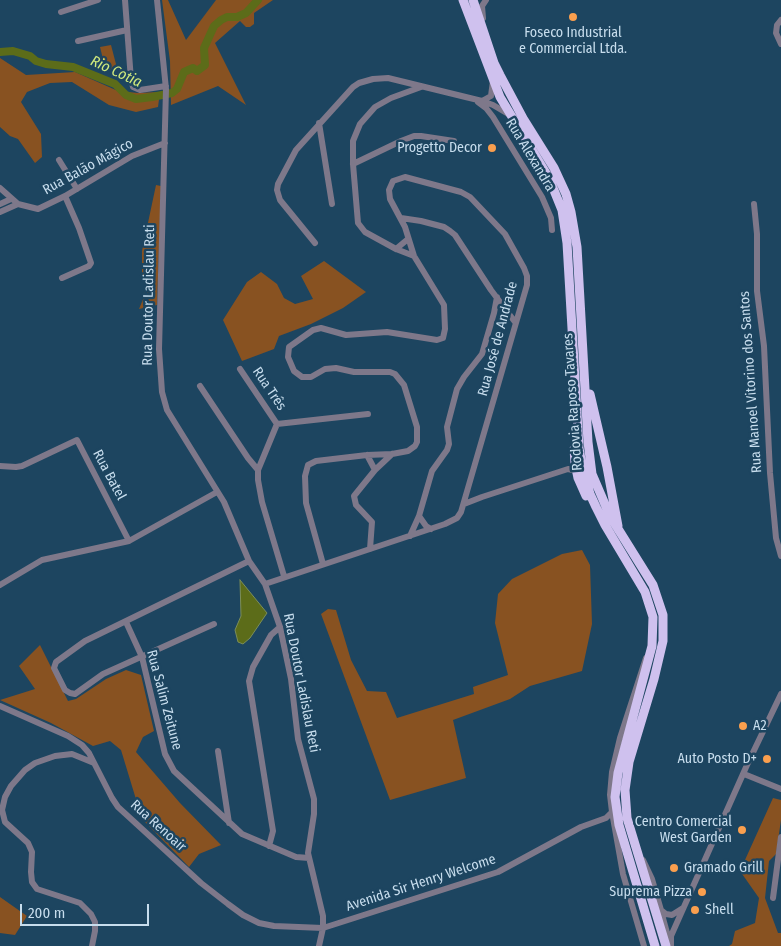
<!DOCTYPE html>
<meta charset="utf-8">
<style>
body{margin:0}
#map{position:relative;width:781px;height:946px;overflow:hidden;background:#1d4560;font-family:"Fira Sans Condensed",sans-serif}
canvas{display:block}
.scale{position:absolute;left:20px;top:904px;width:129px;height:22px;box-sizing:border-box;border:2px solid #c7dded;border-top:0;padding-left:6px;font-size:15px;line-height:18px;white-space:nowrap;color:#c7dded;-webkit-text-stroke:4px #1d4560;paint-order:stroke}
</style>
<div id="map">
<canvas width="781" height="946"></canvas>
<div class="scale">200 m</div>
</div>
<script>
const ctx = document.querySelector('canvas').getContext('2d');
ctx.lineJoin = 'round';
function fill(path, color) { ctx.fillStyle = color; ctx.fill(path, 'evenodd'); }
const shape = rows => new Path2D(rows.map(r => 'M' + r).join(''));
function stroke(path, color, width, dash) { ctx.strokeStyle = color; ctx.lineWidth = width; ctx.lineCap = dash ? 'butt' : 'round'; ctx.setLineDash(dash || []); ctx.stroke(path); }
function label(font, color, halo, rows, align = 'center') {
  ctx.font = font + ' "Fira Sans Condensed",sans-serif'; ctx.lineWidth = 5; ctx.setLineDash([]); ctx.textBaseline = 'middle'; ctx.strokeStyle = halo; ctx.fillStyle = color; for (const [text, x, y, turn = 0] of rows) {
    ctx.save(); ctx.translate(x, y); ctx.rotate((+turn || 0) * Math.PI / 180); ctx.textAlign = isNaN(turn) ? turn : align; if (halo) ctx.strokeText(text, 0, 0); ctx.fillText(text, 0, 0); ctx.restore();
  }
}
fill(shape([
 [162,0,168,0,186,40,216,0,273,0,254,13,254,24,250,27,246,27,240,21,215,43,246,105,218,86,171,105,170,61],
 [111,45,117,68,106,71,100,47],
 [0,58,26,75,75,72,118,91,138,93,160,92,158,107,136,112,109,105,72,82,50,83,27,92,21,102,41,134,42,157,35,163,18,139,10,136,0,127],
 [156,185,161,186,157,305,139,309,144,297,146,284,142,272,142,251],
 [324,261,366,292,343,308,311,324,279,336,274,349,242,361,223,320,247,282,261,272,277,284,284,298,295,304,313,299,301,276],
 [582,550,590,565,592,624,582,671,530,686,510,699,453,720,466,778,390,800,321,614,328,609,336,610,351,660,367,691,386,692,397,718,474,694,473,687,508,675,495,623,498,594,512,579,562,554],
 [40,645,68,701,76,699,106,679,126,670,141,675,154,731,143,737,136,752,180,803,221,845,199,854,189,867,142,819,121,750,110,741,93,746,51,723,0,700,35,689,19,666],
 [773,798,781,800,781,820,776,854,769,861,765,898,778,933,781,933,781,946,729,946,732,944,735,931,755,923,759,898,740,871],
 [0,897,27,916,15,935,0,933]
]), '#885221');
const water = shape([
 [240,580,267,613,250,638,243,644,238,642,235,630,241,616,240,580]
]);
fill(water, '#5c6c19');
stroke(water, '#7c8e59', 1);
stroke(shape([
 [0,52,13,51,30,56,36,61,46,64,73,67,115,84,126,95,136,99,152,97,172,93,177,89,184,72,193,68,197,71,205,65,204,48,214,26,221,20,227,17,237,17,246,13,258,0]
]), '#5c6c19', 8);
stroke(shape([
 [125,0,131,80,133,87,140,90,166,86],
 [157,0,166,89,159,349,162,392,167,410,224,502,249,561,265,584,280,627,291,679,298,739,314,799,314,814,308,853,323,916,323,928,319,946],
 [61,12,98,0],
 [483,18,482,6,486,0],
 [781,20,777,25,776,33,781,44],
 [78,41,127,30],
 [482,101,491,96,493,81],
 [478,102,486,108,493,117,542,197,551,218,552,230],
 [319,123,332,204],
 [59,160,77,189],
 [353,164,401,141,414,136,421,136,454,141],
 [0,188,18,204,38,209,65,196,132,156,165,143],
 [0,204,11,199],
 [754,204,757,234,757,291,764,346,770,473,776,538,781,556],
 [0,212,18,204],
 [401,218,421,221,444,227,450,231,455,235,491,290,515,322],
 [408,239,396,249,414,256],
 [315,243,280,200,277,190,278,184,296,150,353,87,359,83,373,79,388,78,482,101,493,105,510,115],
 [396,249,365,232,358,223,353,164,353,141,360,124,375,107,391,98,421,87],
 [62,278,89,266,91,263,79,228,65,196],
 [240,369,277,424],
 [200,386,248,458,258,470,258,480,262,502,284,576],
 [277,424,368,414],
 [367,455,375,470,392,454],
 [0,466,16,467,22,466,77,440,129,541],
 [258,470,277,424],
 [464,504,482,497,568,469,577,471],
 [419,516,432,471,447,450,449,444,447,427,457,389,464,377,482,354,494,313,497,297],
 [410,536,419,516,426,526,431,529],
 [370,549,372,522,356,505,354,496,375,470],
 [265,584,445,524,457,518,461,512,527,285,527,276,524,268,505,234,470,197,461,192,405,177,393,181,389,190,390,199,405,227,414,256,444,305,445,329,443,338,437,340,387,332,346,335,321,328,313,330,289,347,288,357,294,371,302,377,311,377,325,369,336,368,354,372,390,372,395,374,404,385,417,427,417,442,415,446,408,451,392,454,367,455,316,461,308,465,305,476,306,503,323,564],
 [0,585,42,560,129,541,217,492],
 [126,622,142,657,165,754,174,771,242,834,296,857,309,858],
 [214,624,103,674,75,694,70,693,65,690,54,668,56,662,85,641,249,561],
 [0,706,68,736,82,745,89,753,112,798,118,807,201,883,228,904,243,915,259,923,274,926,323,928,498,872,581,827,606,818,612,812],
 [218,751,229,823],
 [744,774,781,789],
 [269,846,273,831,249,681,253,667,271,635,280,627],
 [643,860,652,879,661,910,666,914,672,915,683,908],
 [773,898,781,837],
 [661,911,669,940],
 [92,946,95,931,95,922,91,914,80,903,37,889,32,882,31,872,32,852,28,843,5,822,2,810,5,797,11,786,25,770,35,763,55,756,72,754,94,763],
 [644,946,623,874,612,812,610,795,612,772,620,738,646,658],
 [671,946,671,936,747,765,781,694]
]), '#7e788a', 6);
stroke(shape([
 [463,0,500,97,549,178,562,210,567,243,579,448,582,465,590,494,596,507,605,525,645,592,653,617,652,646,618,773,615,797,619,825,655,946],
 [473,0,494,63,500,75,524,120,554,168,566,194,571,212,577,247,588,442,592,474,610,516,653,585,663,615,663,641,654,679,629,762,625,790,627,818,666,946],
 [590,394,607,467,618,526],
 [574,449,575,463,578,478,586,496]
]), '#cfc1ee', 9);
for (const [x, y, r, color] of [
 [573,17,5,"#fa9f4e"],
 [492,148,5,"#fa9f4e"],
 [743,726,5,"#fa9f4e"],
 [767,759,5,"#fa9f4e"],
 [742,830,5,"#fa9f4e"],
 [674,868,5,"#fa9f4e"],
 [702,892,5,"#fa9f4e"],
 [695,910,5,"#fa9f4e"]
]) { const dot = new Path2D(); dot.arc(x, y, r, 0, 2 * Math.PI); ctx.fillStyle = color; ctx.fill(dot); stroke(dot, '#1d4560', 2); }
label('14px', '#c7dded', '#1d4560', [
 ["Foseco Industrial",573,33,"center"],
 ["e Commercial Ltda.",573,49,"center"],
 ["Progetto Decor",482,148],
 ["A2",753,726,"left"],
 ["Auto Posto D+",757,759],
 ["Centro Comercial",732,822],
 ["West Garden",732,838],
 ["Gramado Grill",684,868,"left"],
 ["Suprema Pizza",692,892],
 ["Shell",705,910,"left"]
], 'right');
label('14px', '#c7dded', '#1d4560', [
 ["Rua Alexandra",530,155,59],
 ["Rua Balão Mágico",88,167,-29],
 ["Rua Doutor Ladislau Reti",149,295,-89],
 ["Rua José de Andrade",498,339,-75],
 ["Rua Manoel Vitorino dos Santos",751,382,-94],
 ["Rua Três",269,389,56],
 ["Rodovia Raposo Tavares",573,402,-94],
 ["Rua Batel",109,475,62],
 ["Rua Doutor Ladislau Reti",301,683,79],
 ["Rua Salim Zeitune",164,700,75],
 ["Rua Renoair",158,826,42],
 ["Avenida Sir Henry Welcome",421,883,-18]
]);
label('italic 15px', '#d1ea7d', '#1d4560', [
 ["Rio Cotia",116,72,25]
]);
</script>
